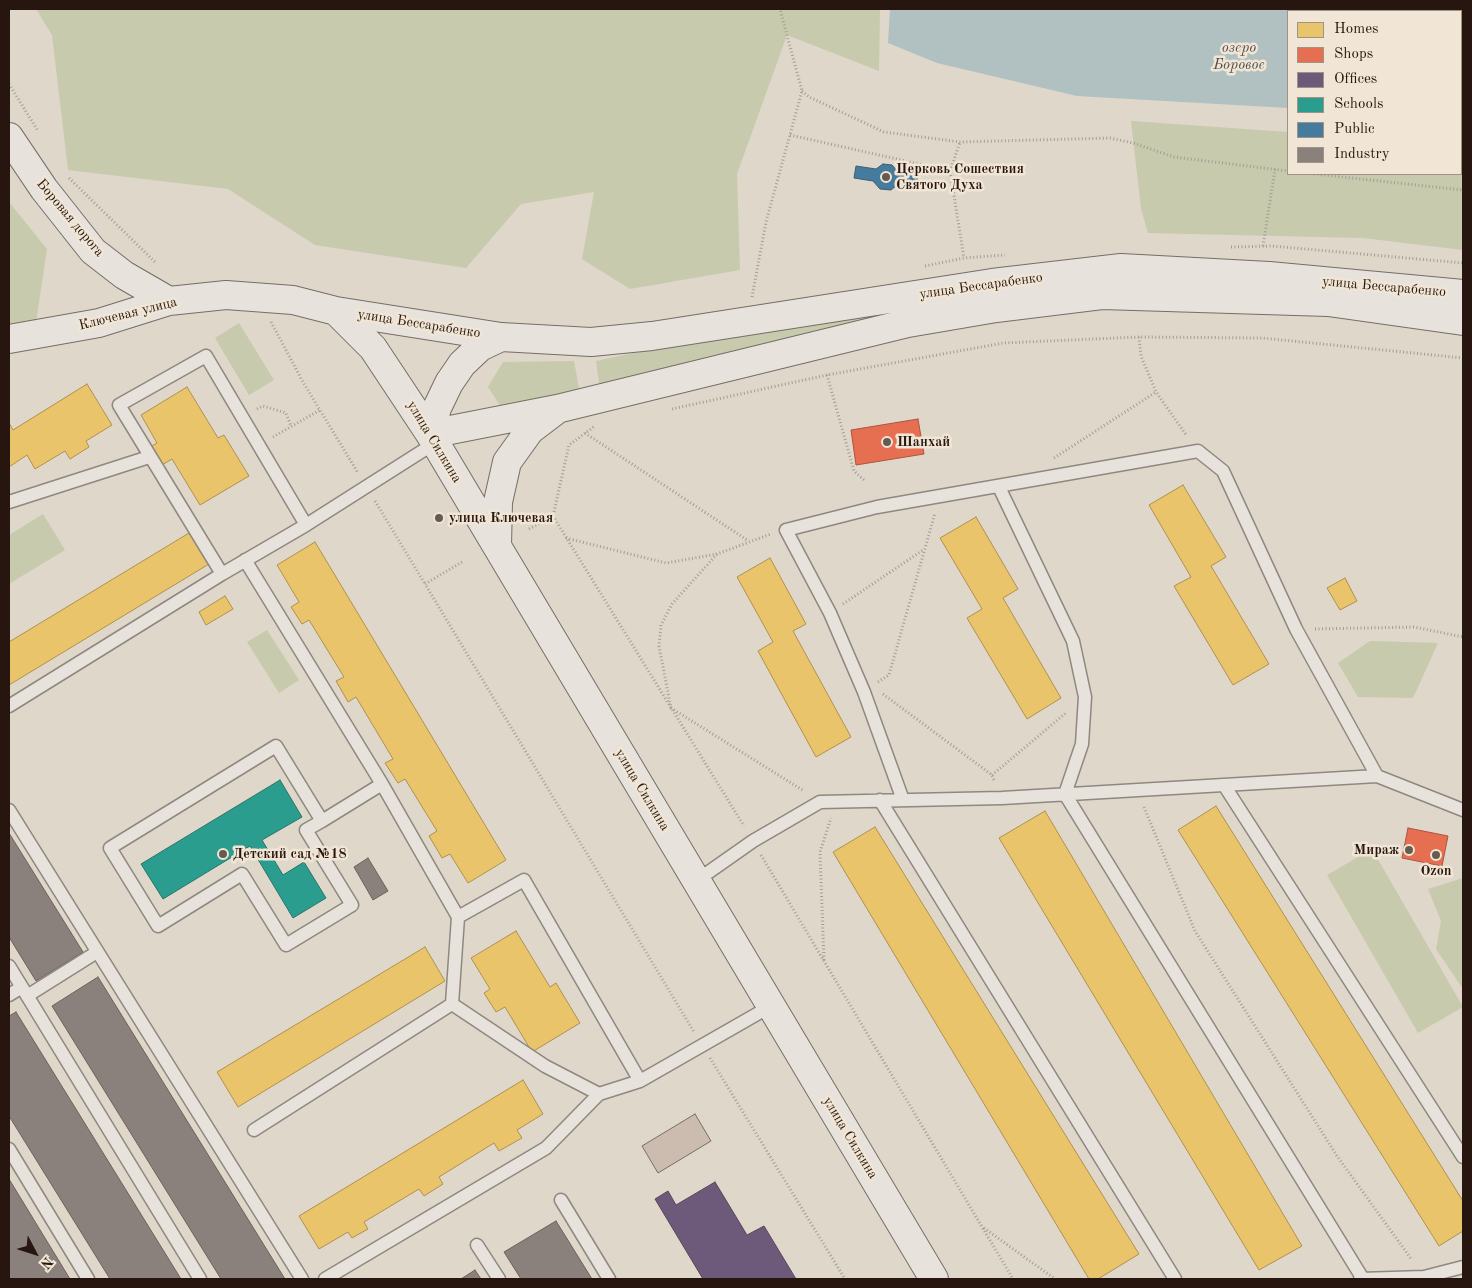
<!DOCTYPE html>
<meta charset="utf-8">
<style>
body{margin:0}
#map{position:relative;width:1472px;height:1288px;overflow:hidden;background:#dfd7c9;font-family:"Old Standard TT",serif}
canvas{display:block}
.frame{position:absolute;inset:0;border:10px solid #26160f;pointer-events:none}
.legend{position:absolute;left:1287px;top:10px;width:175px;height:165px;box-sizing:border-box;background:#f1e6d5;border:1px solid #a09386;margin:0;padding:6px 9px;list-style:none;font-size:15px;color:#26160f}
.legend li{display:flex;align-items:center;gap:10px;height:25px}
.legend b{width:25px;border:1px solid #a09386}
.north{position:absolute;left:10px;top:1228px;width:50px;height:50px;-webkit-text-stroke:4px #f1e6d5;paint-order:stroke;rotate:130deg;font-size:14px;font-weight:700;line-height:20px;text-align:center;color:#26160f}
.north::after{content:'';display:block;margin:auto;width:18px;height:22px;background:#26160f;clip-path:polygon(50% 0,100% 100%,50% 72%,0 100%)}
</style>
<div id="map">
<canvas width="1472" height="1288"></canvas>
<div class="frame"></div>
<ul class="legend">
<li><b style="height:14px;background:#e9c46a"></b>Homes</li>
<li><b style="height:14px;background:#e76f51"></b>Shops</li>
<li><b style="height:14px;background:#6d597a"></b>Offices</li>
<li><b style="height:14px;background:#2a9d8f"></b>Schools</li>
<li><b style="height:14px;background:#457b9d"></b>Public</li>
<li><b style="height:14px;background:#8a817c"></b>Industry</li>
</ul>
<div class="north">N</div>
</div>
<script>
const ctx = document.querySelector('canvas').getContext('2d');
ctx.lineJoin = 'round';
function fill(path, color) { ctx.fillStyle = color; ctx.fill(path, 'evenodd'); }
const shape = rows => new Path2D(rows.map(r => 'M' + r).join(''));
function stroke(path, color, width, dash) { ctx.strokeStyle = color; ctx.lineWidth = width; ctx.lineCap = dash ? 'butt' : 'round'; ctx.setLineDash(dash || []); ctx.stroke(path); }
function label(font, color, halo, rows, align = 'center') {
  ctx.font = font + ' "Old Standard TT",serif'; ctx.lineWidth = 5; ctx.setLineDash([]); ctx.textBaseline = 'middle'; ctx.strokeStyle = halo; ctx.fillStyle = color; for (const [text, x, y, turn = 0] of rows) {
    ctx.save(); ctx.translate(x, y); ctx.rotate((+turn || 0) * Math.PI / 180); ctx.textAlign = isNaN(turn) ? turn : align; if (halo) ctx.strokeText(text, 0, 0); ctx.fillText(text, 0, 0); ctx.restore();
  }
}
fill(shape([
 [36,9,880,9,879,71,787,35,737,174,740,270,630,289,582,259,594,192,521,204,466,268,315,245,228,189,68,170,52,35],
 [1131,121,1288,132,1288,174,1461,174,1461,143,1463,143,1463,250,1363,238,1148,233,1141,209],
 [9,202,47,249,36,322,9,328],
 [985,291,600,390,596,361,694,340],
 [239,323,274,380,249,395,215,338],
 [574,361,580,394,501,407,488,387,503,362],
 [43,514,65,550,9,584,9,535],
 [267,630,299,680,279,693,247,642],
 [1370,641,1438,643,1413,698,1358,697,1338,663],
 [1372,849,1463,1007,1418,1033,1327,875],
 [1463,878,1463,989,1436,949,1441,921,1428,889]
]), '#c7caac');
fill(shape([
 [890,9,1463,9,1463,117,1461,117,1461,11,1288,11,1288,108,1077,96,937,63,888,43]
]), '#b1c1c1');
const homes = shape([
 [87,384,112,425,86,441,89,447,70,459,65,451,35,469,27,455,9,467,9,423,13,430,87,384],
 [187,387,218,438,224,435,249,476,200,505,172,459,162,465,150,447,157,443,141,415,187,387],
 [1183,485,1226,557,1211,566,1269,664,1233,685,1174,586,1191,577,1149,505,1183,485],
 [976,517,1018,589,1003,598,1061,698,1027,719,967,618,982,609,940,538,976,517],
 [189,533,209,564,9,685,9,642,189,533],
 [315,542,506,860,468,883,450,854,442,858,429,836,437,831,405,779,398,783,385,763,393,759,356,697,348,702,336,681,344,677,309,620,302,624,291,607,299,602,277,565,315,542],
 [770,558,806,624,793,631,851,737,816,757,758,651,773,642,737,577,770,558],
 [1345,578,1357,601,1340,610,1327,588,1345,578],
 [225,596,233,609,206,625,199,612,225,596],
 [1216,806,1463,1201,1463,1231,1439,1246,1178,830,1216,806],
 [1045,811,1302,1246,1259,1270,999,838,1045,811],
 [875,827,1139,1254,1098,1279,1089,1279,833,852,875,827],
 [516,931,550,987,556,983,580,1023,532,1052,505,1007,496,1012,484,993,490,989,471,958,516,931],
 [425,947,445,981,238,1107,217,1072,425,947],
 [523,1080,543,1114,517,1130,522,1138,499,1151,494,1143,439,1177,443,1184,424,1196,419,1189,364,1222,368,1229,352,1238,348,1232,319,1249,299,1216,523,1080]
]);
fill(homes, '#e9c46a');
stroke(homes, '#ae904f', 1);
const shops = shape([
 [918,419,924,454,856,465,851,430,918,419],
 [1408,828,1448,836,1442,866,1402,858,1408,828]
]);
fill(shops, '#e76f51');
stroke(shops, '#ad543d', 1);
const offices = shape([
 [715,1182,747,1235,764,1226,796,1279,703,1279,655,1199,668,1191,676,1205,715,1182]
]);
fill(offices, '#6d597a');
stroke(offices, '#58455a', 1);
const schools = shape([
 [280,780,302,817,262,840,283,875,304,862,326,898,293,918,250,846,163,899,141,864,280,780]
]);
fill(schools, '#2a9d8f');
stroke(schools, '#297469', 1);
const public = shape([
 [883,164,892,165,899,173,918,176,916,188,897,185,891,190,880,189,873,181,854,178,856,166,876,169,883,164]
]);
fill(public, '#457b9d');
stroke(public, '#3c5d72', 1);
const industry = shape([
 [9,833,83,952,36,981,9,937,9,833],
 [368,858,388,891,373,900,354,867,368,858],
 [98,977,285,1279,221,1279,52,1006,98,977],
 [16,1012,181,1279,110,1279,9,1116,9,1016,16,1012],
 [9,1179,70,1279,9,1279,9,1179],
 [556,1221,592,1279,521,1279,504,1252,556,1221],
 [475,1270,481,1279,461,1279,475,1270]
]);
fill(industry, '#8a817c');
stroke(industry, '#6c615b', 1);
const building = shape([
 [695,1114,711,1141,658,1173,642,1146,695,1114]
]);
fill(building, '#ccbcaf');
stroke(building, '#756e67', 1);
const lane = shape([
 [206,356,306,525,222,574,119,405,206,356],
 [999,487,1073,641,1085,697,1082,744,1065,794,1363,1279],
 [9,502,149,457],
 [306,525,435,443],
 [245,560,382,784,458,917,452,1004],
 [9,706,222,574],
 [1224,785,1463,1157],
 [880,800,1175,1279],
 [903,800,864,692,830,613,786,530,877,507,1198,451,1223,471,1296,629,1377,776],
 [9,810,302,1279],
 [322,821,276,746,110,848,158,926,242,874,286,945,352,905,306,830,322,821,382,784],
 [696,881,753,841,820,802,1002,798,1377,776,1463,810],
 [458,917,524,880,640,1081],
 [9,966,200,1279],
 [9,995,22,987],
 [27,996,97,952],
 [254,1130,452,1004,545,1066,599,1094],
 [9,1149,88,1279],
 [561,1200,609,1279],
 [477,1245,499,1279],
 [325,1279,546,1148,599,1094,640,1081,771,1006],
 [1360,1279,1424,1277,1463,1267]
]);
const secondary = shape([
 [9,137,44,189,93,251,124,275,169,301],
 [336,311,373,348,430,434,934,1279],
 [9,339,99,323,169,301,226,295,293,300,336,311,501,337,591,342,652,336,992,283,1121,268,1269,276,1463,294],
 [430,434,557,409,908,323,996,308,1102,295,1328,302,1463,321],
 [430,434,437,408,449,383,462,364,480,347,501,337],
 [497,546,498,502,507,462,530,430,555,411]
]);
stroke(lane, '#8f8880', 15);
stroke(secondary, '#756e67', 30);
stroke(shape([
 [9,84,38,131],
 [802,91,809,97,884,132,960,142,1110,138,1133,143,1174,157,1288,171],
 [790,135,950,171,964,258],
 [950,171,960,142],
 [1314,174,1463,190],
 [69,178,156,263],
 [1263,246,1275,169],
 [1231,247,1272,246,1463,263],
 [925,266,964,258,1005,255],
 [752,297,766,222,802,91,780,9],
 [271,322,303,382,358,473],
 [1139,337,1141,356,1156,392,1187,436],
 [827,375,854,471,864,480],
 [257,409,263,406,286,413,291,426],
 [672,409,827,375,1003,343,1139,337,1262,338,1463,358],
 [585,433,747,540],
 [273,437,320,410],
 [1054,458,1156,392],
 [375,501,425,584],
 [553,516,744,826],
 [529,529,553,516,569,445,595,426],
 [566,538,666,563,717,554,771,534],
 [717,554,672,604,661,625,659,646,671,708,804,791],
 [462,562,425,584,694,1032],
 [843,604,923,550],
 [1315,629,1414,627,1463,637],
 [878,682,889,675,935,513],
 [883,694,992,775,994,780],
 [992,775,1067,712],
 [1144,807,1195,931,1337,1156,1412,1260],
 [761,855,1013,1279],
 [824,960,820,852,831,818],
 [710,1058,845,1279],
 [984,1228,1055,1279]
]), '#a39d97', 3, [1, 2.5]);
stroke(lane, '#e7e2db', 12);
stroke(secondary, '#e7e2db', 28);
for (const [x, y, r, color] of [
 [886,177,5,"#675a50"],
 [887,442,5,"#675a50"],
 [439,518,5,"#675a50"],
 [1409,850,5,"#675a50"],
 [223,854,5,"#675a50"],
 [1436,855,5,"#675a50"]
]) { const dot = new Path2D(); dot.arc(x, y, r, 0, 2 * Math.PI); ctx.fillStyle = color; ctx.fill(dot); stroke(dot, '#f1e6d5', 2); }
label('bold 14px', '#26160f', '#f1e6d5', [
 ["Церковь Сошествия",896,169],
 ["Святого Духа",896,185],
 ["Шанхай",897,442],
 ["улица Ключевая",449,518],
 ["Мираж",1399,850,"right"],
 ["Детский сад №18",233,854],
 ["Ozon",1436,871,"center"]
], 'left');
label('14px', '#26160f', '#f1e6d5', [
 ["Боровая дорога",70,218,50],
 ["улица Бессарабенко",981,286,-8],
 ["улица Бессарабенко",1384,287,5],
 ["Ключевая улица",128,314,-14],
 ["улица Бессарабенко",419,324,9],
 ["улица Силкина",434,442,59],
 ["улица Силкина",642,790,59],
 ["улица Силкина",850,1138,59]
]);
label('italic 15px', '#504e4c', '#f1e6d5', [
 ["озеро",1239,48],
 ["Боровое",1239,65]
]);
</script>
